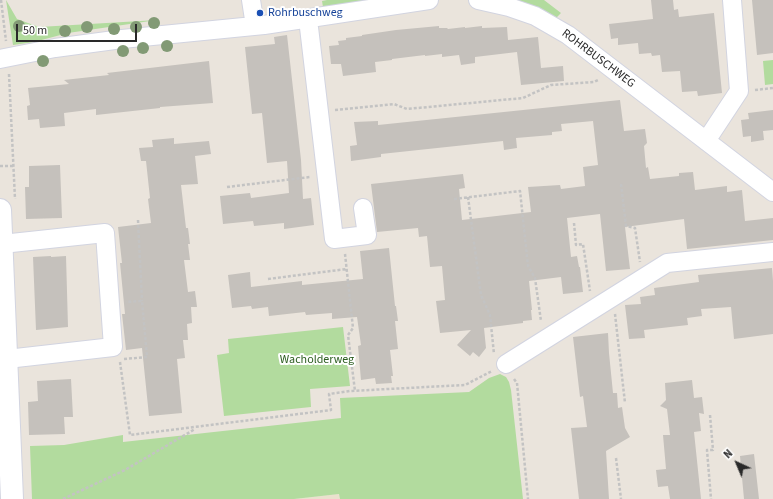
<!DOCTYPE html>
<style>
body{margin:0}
#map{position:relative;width:773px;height:499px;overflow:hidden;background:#eae4dc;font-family:"Source Sans 3",sans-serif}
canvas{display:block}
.north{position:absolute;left:717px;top:443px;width:40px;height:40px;-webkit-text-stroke:3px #fff;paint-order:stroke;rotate:316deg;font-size:11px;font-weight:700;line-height:16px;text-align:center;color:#292929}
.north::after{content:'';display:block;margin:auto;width:14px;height:18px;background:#292929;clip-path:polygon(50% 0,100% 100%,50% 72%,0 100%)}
.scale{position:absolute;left:16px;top:24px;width:121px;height:18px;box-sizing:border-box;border:2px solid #292929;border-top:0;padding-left:5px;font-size:12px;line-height:14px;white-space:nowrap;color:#292929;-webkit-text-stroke:3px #fff;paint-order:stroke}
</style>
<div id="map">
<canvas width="773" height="499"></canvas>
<div class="north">N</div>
<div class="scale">50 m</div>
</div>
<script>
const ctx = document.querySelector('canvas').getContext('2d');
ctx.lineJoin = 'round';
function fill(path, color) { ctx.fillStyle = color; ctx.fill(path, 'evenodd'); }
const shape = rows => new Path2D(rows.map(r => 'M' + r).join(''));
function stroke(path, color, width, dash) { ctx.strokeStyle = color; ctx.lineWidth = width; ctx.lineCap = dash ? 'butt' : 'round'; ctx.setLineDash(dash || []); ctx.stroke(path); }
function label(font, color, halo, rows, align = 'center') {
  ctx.font = font + ' "Source Sans 3",sans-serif'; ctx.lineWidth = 4; ctx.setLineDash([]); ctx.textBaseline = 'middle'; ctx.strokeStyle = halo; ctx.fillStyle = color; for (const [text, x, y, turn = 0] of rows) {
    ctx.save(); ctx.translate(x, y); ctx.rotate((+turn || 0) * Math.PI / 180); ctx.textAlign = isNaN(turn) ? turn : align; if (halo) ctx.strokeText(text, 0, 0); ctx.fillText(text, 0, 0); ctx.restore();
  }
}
fill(shape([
 [339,494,340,499,294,499]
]), '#eae1cd');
fill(shape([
 [6,0,17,19,39,27,157,20,68,33,34,42,13,45],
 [327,0,371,0,323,7,322,1],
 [516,0,544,0,561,13,556,18,531,5],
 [773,60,773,84,765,85,763,61],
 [343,327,350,386,310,389,311,407,224,416,217,355,229,353,228,339],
 [500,374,506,377,509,382,511,390,523,499,340,499,339,494,294,499,32,499,30,446,64,445,123,435,123,442,341,418,340,398,469,392,489,378]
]), '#b2db9e');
fill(shape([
 [651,0,673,0,674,10,678,9,679,17,714,13,722,93,698,96,697,91,682,92,680,71,662,72,660,55,652,56,651,53,639,54,638,43,618,45,618,38,611,39,609,24,653,19],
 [752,0,773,0,773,53,757,55],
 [439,26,439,28,447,28,448,29,465,27,465,28,482,26,482,28,507,27,508,40,538,37,541,68,563,66,564,81,521,85,517,52,475,57,475,63,461,65,459,55,442,57,442,54,425,56,425,55,392,59,392,60,375,62,376,72,343,76,341,64,331,64,329,46,339,45,338,41,346,40,346,38,362,36,362,35,396,30],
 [287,35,301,160,303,199,311,198,314,225,284,229,284,223,254,226,253,221,223,224,220,196,250,193,251,198,289,193,287,161,267,163,262,113,252,114,245,47,275,44,274,37],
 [209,61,213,103,160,107,160,108,96,115,96,109,64,113,65,126,40,128,39,119,28,120,27,106,30,105,28,88,69,84,64,80,109,75,107,73],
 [620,100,624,131,645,129,647,143,644,146,646,168,648,167,650,179,679,176,679,173,693,172,695,190,727,186,727,192,742,190,745,221,773,218,773,240,687,249,684,219,625,227,630,269,606,271,600,214,567,218,571,257,577,256,579,267,580,267,583,292,563,294,561,277,529,281,532,310,531,310,532,320,523,321,523,323,484,328,486,348,479,357,473,352,470,356,457,345,471,330,440,333,436,301,445,300,442,266,430,267,427,236,419,237,418,228,377,232,371,184,463,174,465,188,459,189,462,220,531,212,528,187,560,185,561,189,585,186,583,167,598,165,593,121,561,124,562,131,552,132,552,135,516,138,517,148,504,150,503,141,381,154,381,157,351,161,350,146,357,145,354,122,378,121,378,125],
 [773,110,773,130,763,131,764,140,751,142,751,136,743,137,741,120,749,119,748,113],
 [174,138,174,144,209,141,211,154,195,156,198,184,181,185,186,228,188,228,190,244,188,244,190,260,184,260,188,292,195,291,197,307,191,307,192,323,187,324,188,340,183,340,185,358,177,359,182,413,149,416,142,348,126,350,122,314,125,314,120,263,122,263,118,227,151,223,148,199,150,198,146,161,141,161,139,148,153,147,152,140],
 [60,165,62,218,26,219,25,187,29,187,29,166],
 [389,248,395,306,396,306,398,321,395,321,398,349,390,350,393,376,391,376,392,383,376,384,375,378,361,380,358,346,361,345,357,317,332,319,332,313,306,315,305,312,269,316,268,307,252,309,251,306,232,308,228,275,250,272,251,287,302,281,302,285,363,279,360,251],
 [51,256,51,257,66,256,68,327,36,330,33,257],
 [772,268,773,281,773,334,734,339,731,307,701,309,702,316,687,318,688,325,644,330,645,338,629,339,625,305,641,304,640,297,655,295,654,288,699,282,698,275],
 [608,333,609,353,613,393,617,393,618,408,622,407,625,428,630,437,606,451,609,499,579,499,571,428,587,427,583,396,580,397,573,337],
 [71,379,73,417,64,417,65,434,29,435,28,402,38,401,37,381],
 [692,380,694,398,702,397,704,414,699,413,701,431,694,432,701,499,670,499,668,486,658,487,656,470,666,469,663,435,670,435,667,409,660,406,666,400,665,383],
 [754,454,759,499,744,499,740,456]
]), '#c5c1bc');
const minor = shape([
 [251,0,255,26],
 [478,0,509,7,535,16,568,35,773,192],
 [308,19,334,239,367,235,363,208],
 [0,59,55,48,122,39,264,25,429,0],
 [706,141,739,91,732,0],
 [2,244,105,233,113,347,7,359],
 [506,364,667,263,773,252]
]);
const secondary = shape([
 [0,210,12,499]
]);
stroke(minor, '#d2d4e0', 20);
stroke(secondary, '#d2d4e0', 24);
stroke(shape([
 [1,0,6,41],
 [9,74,15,199],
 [755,90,773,88],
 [335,110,394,104,407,109,523,98,551,85,594,82,598,80],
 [0,166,13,166],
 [621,184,626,226,635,228,640,262],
 [227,187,310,177],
 [468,197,481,295,490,315,494,354],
 [454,199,520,191,528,266,535,278,541,321],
 [138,220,142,301],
 [574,223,576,245,583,244,590,291],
 [345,254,353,328,348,335,355,391],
 [268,279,347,269],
 [615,314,625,403],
 [124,359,147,357,142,301,126,302],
 [120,362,130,435,331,410,329,394,350,391,465,385,492,371],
 [514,379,517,383,528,499],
 [710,415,713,450,707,450,711,499],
 [616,458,621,499],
 [63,499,125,470,195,429]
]), '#c3c3c3', 2.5, [3, 2]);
stroke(minor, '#fff', 18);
stroke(secondary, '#fff', 22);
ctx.fillStyle = '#829a75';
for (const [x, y] of [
 [154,23],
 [19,26],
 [87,27],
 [136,27],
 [114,29],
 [65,31],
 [167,46],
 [143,48],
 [123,51],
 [43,61]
]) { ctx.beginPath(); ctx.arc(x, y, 6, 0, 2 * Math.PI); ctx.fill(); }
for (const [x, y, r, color] of [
 [260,13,4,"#1a4fb4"]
]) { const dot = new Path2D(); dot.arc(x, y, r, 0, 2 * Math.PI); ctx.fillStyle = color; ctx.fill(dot); stroke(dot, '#fff', 1.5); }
label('12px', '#164399', '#fff', [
 ["Rohrbuschweg",268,13]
], 'left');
label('12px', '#292929', '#fff', [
 ["ROHRBUSCHWEG",598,59,37]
]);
label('12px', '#2d5e21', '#fff', [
 ["Wacholderweg",317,360]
]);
</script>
